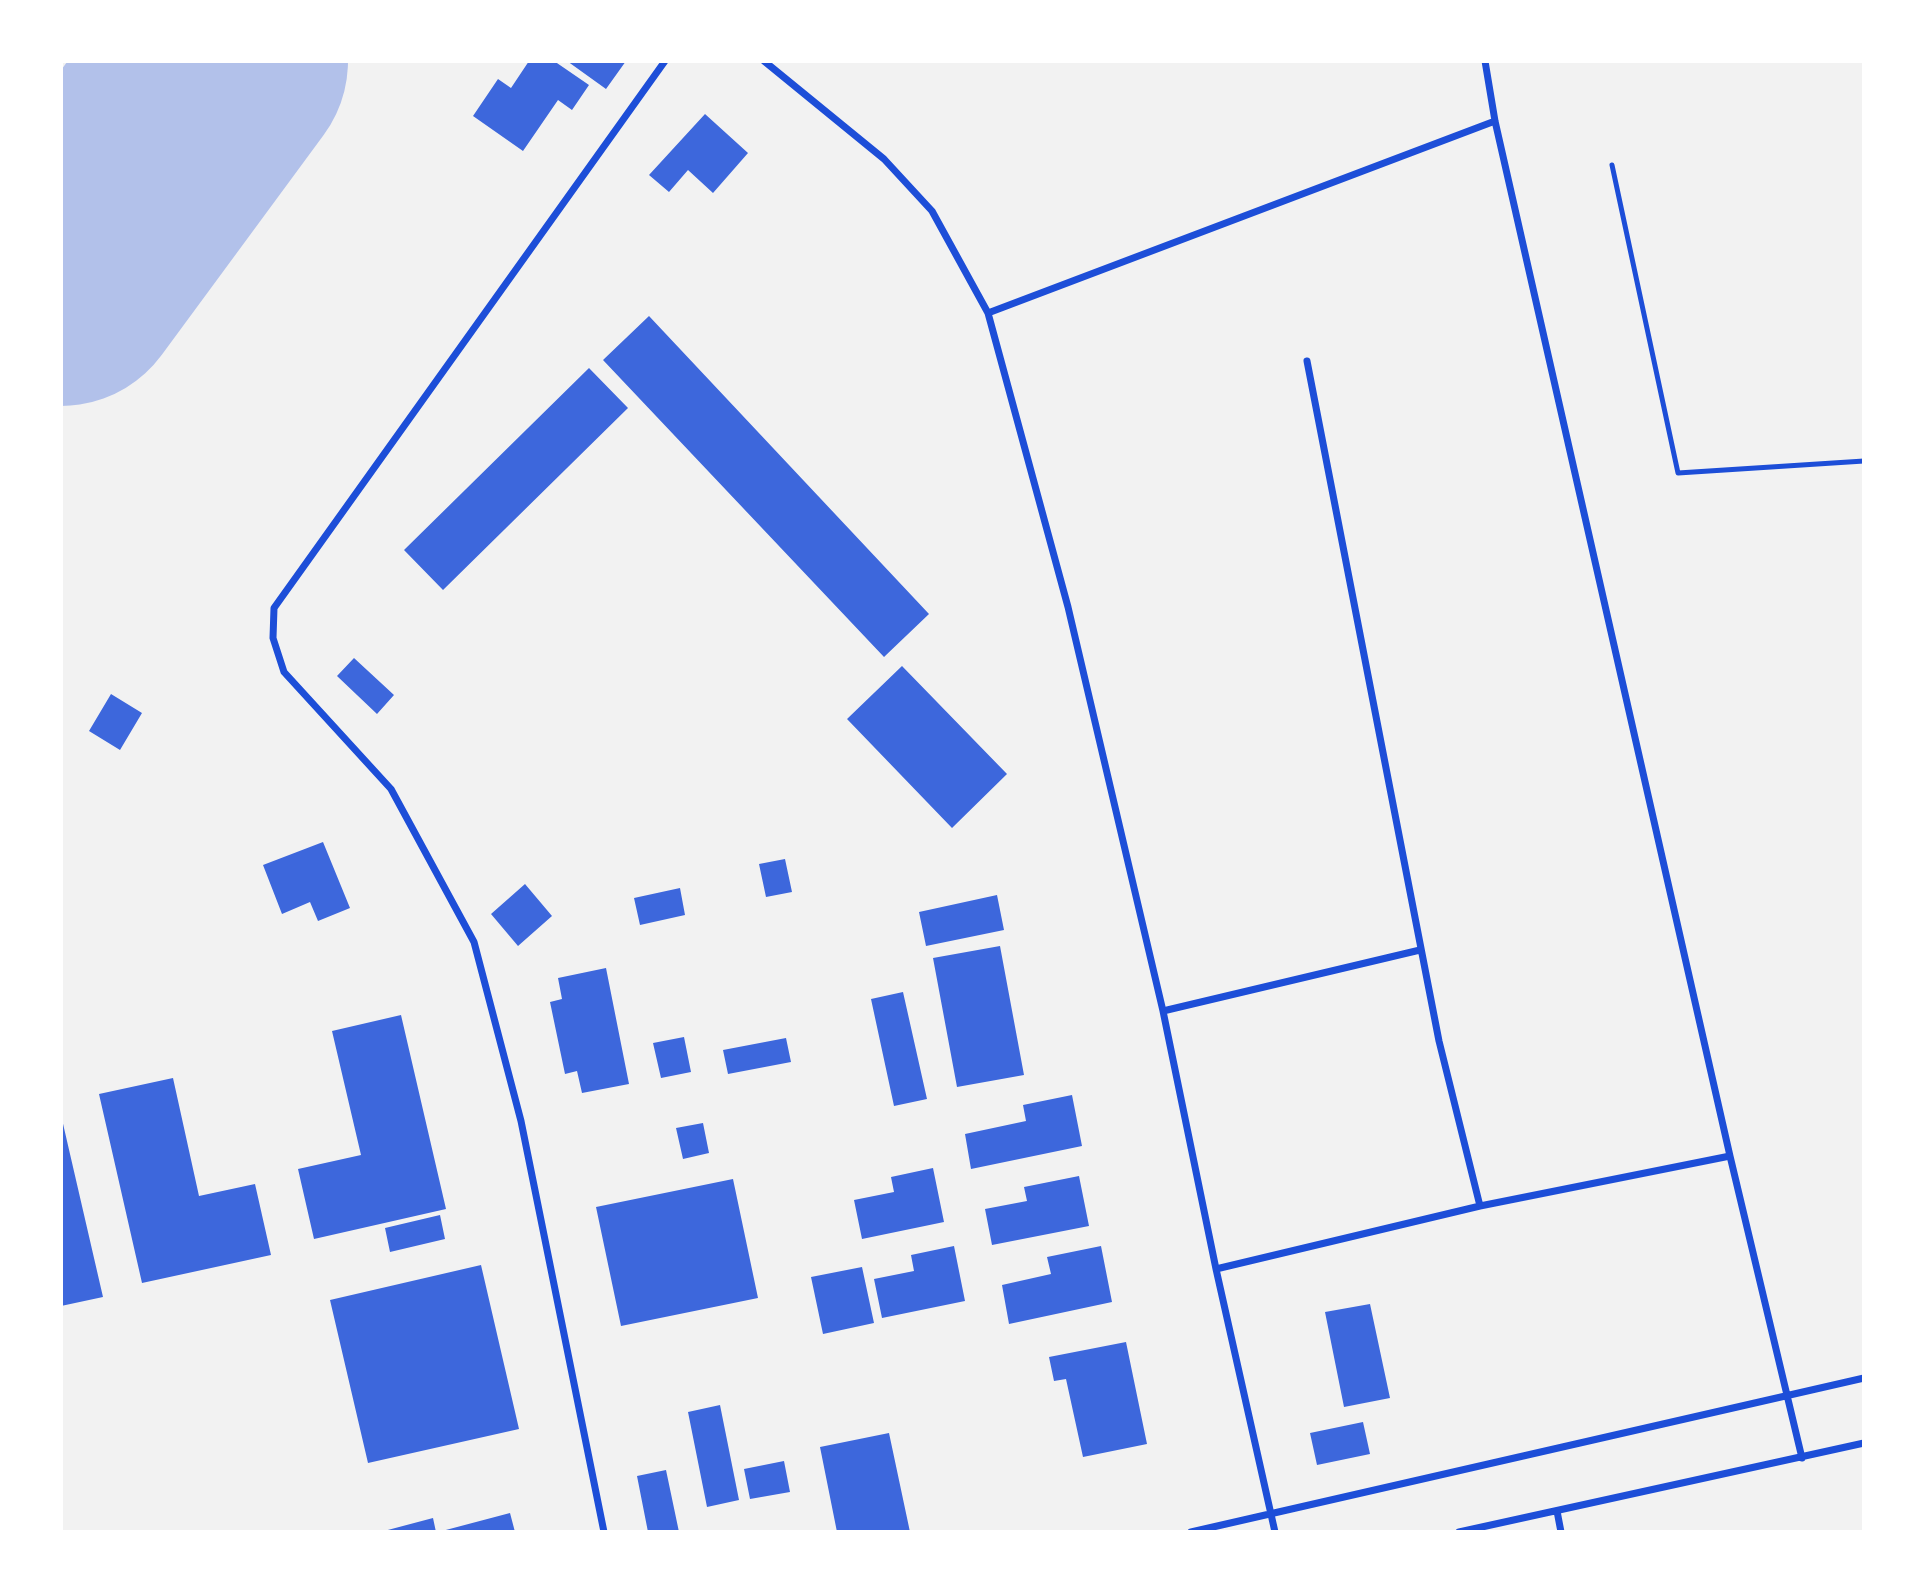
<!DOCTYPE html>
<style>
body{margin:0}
#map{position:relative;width:1925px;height:1593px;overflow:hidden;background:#f2f2f2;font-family:"Nunito Sans",sans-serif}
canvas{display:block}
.frame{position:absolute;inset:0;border:63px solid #fff;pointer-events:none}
</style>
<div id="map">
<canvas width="1925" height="1593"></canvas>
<div class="frame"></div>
</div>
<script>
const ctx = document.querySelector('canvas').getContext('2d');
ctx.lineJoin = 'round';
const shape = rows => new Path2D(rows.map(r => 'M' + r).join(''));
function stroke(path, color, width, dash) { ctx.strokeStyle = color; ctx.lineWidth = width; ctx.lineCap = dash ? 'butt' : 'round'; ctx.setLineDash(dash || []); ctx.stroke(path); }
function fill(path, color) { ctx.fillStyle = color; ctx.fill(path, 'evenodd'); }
stroke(shape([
 [61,281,223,61]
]), '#b2c1ea', 250);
fill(shape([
 [529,61,554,61,589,85,572,110,558,100,523,151,473,116,498,79,511,88],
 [567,61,626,61,606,89],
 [705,114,748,153,713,193,688,170,669,192,649,175],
 [649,316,929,614,884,657,603,360],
 [589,368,628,408,443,590,404,550],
 [354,658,394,695,377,714,337,676],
 [902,666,1007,774,952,828,847,719],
 [111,694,142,713,120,750,89,731],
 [323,842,350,908,318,921,310,902,282,914,263,865],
 [785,859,792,892,766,897,759,864],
 [525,884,552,916,518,946,491,914],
 [680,888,685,915,640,925,634,898],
 [997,895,1004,930,926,946,919,912],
 [1000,946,1024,1075,957,1087,933,958],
 [606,968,629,1084,582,1093,577,1071,565,1074,550,1002,562,999,558,978],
 [903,992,927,1099,894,1106,871,999],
 [401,1015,446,1209,314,1239,298,1169,361,1155,332,1031],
 [684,1037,691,1072,661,1078,653,1043],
 [786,1038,791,1062,728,1074,723,1050],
 [173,1078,199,1196,255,1184,271,1255,142,1283,99,1094],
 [1072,1095,1082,1146,971,1169,965,1134,1026,1121,1023,1105],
 [61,1115,103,1297,61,1306],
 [703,1123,709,1153,683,1159,676,1128],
 [933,1168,944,1222,862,1239,854,1200,894,1192,891,1177],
 [1079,1176,1089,1226,992,1245,985,1209,1027,1201,1024,1187],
 [733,1179,758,1298,621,1326,596,1207],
 [440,1215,445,1239,390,1252,385,1228],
 [954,1246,965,1301,882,1318,874,1279,914,1271,911,1255],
 [1101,1246,1112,1302,1009,1324,1002,1285,1051,1274,1047,1257],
 [481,1265,519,1429,368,1463,330,1300],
 [862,1267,874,1323,823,1334,811,1277],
 [1370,1304,1390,1398,1344,1407,1325,1312],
 [1126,1342,1147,1444,1083,1457,1066,1379,1054,1381,1049,1357],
 [720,1405,739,1500,707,1507,688,1412],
 [1363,1422,1370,1454,1317,1465,1310,1433],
 [889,1433,910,1532,837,1532,820,1447],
 [784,1461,790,1492,750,1499,744,1469],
 [666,1470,679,1532,648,1532,637,1476],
 [510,1513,515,1532,442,1532,442,1531],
 [433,1518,436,1532,384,1532,384,1531]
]), '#3d67dc');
stroke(shape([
 [1612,165,1678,473,1864,461]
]), '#1d4ed8', 5);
stroke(shape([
 [764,61,884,159,932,211,988,313,1068,607,1163,1011,1216,1269,1275,1532],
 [1485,61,1495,121,1730,1156,1802,1458],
 [988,313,1495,121],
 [1307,361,1439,1041,1480,1206],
 [1163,1011,1420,950],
 [1216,1269,1480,1206,1730,1156],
 [1557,1511,1561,1532],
 [604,1532,521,1121,474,942,391,789,284,672,273,638,274,608,665,61],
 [1191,1532,1864,1378],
 [1459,1532,1864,1443]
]), '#1d4ed8', 7);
</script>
